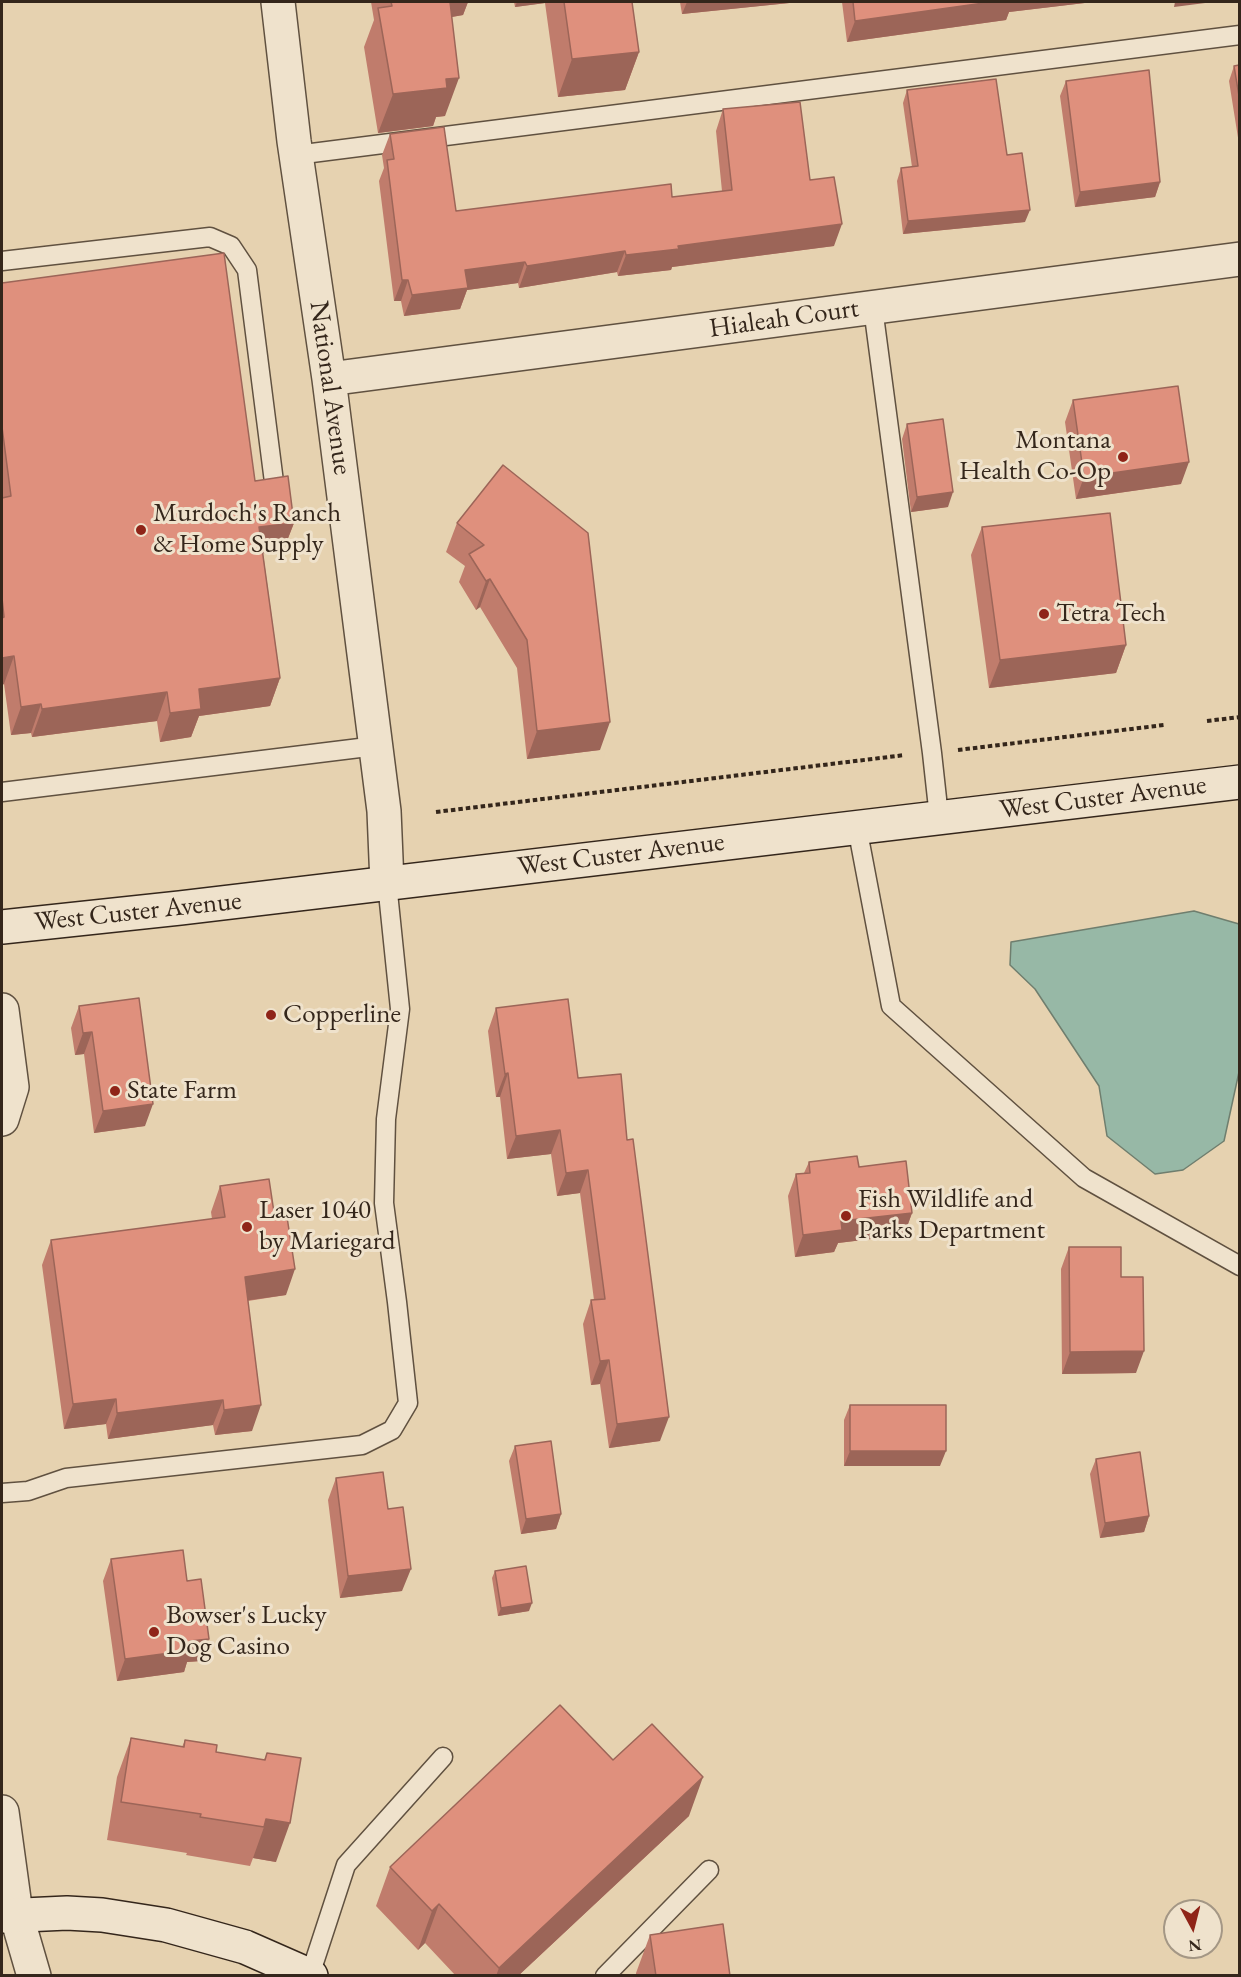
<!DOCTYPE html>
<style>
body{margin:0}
#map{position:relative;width:1241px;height:1977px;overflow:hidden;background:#e6d2b0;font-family:"EB Garamond",serif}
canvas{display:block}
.frame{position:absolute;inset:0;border:3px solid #34261b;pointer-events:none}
.north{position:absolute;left:1163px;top:1899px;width:60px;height:60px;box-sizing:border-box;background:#efe2cc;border:2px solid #a49785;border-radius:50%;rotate:173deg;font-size:16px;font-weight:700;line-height:24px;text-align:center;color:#34261b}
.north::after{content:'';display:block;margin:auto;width:21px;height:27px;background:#8f2418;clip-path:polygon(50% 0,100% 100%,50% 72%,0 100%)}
</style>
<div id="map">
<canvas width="1241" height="1977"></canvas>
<div class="frame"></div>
<div class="north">N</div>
</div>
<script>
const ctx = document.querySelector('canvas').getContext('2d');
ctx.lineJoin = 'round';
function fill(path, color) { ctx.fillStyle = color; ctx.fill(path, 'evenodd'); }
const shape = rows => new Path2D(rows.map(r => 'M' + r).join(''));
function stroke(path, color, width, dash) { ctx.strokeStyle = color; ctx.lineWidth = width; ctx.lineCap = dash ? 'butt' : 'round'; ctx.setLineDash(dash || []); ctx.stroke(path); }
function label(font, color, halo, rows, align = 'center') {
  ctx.font = font + ' "EB Garamond",serif'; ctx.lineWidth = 6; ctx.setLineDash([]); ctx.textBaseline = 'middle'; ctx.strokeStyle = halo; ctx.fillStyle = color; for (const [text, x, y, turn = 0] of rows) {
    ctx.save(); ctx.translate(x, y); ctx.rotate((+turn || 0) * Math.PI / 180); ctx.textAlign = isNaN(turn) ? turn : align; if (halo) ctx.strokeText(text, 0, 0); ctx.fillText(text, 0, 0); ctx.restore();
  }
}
const water = shape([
 [1194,911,1239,924,1239,1072,1224,1141,1183,1170,1155,1174,1107,1136,1099,1086,1035,989,1010,965,1011,942,1194,911]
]);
fill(water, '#97b8a6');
stroke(water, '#6f7e6e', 1.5);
const lane = shape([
 [296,155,1240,35],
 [2,261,210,237,231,246,247,270,274,482],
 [873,308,932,753,939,817],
 [2,792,376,746],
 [857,827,891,1006,1084,1178,1240,1266],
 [2,1493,28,1491,66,1478,362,1445,392,1430,408,1403,397,1302,384,1203,386,1119,400,1009,387,883],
 [310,1975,346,1865,443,1757],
 [605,1976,709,1870]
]);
const street = shape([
 [278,2,294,141,329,379,384,811,387,883],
 [329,379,1240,259],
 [2,1010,12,1087,2,1119],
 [2,1812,16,1914,34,1976]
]);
const secondary = shape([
 [2,927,180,908,1240,782],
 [2,1916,67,1913,102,1915,166,1925,245,1947,311,1976]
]);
stroke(lane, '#605140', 21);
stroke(street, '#605140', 36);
stroke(secondary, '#34261b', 36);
stroke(shape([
 [1207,721,1240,717],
 [958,750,1164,725],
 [436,812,905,755]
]), '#34261b', 4, [4.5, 3]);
stroke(lane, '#efe2cc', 18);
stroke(street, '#efe2cc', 33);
stroke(secondary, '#efe2cc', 33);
fill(shape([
 [371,2,468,2,463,15,452,17,445,116,436,117,433,126,378,133,364,47,374,20],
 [514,2,632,2,639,52,625,90,558,97,545,3,515,7],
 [680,2,799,2,682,14],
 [842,2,1093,2,1009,12,1006,20,847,42],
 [1239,65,1239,144,1229,81,1234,66],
 [1066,81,1160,182,1155,197,1075,207,1060,96],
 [907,90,1007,155,1025,222,903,234,897,181,901,168,912,167,903,103],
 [723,109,810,180,834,246,672,267,671,270,618,276,617,272,519,288,518,283,467,290,460,309,404,316,401,301,394,301,379,181,384,168,382,155,390,134,456,211,672,197,722,191,716,131],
 [2,283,255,481,294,523,283,551,263,553,280,678,270,706,199,716,191,737,160,742,157,721,32,737,31,733,11,735,4,684,2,685],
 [1073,400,1181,484,1076,499,1065,422],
 [907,424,948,507,911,512,902,439],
 [503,465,600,750,527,759,517,668,480,607,476,610,459,582,465,566,446,552,457,523],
 [982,527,1126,645,1116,673,989,688,971,555],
 [79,1006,145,1126,94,1133,84,1054,75,1055,71,1028],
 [496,1008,578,1078,627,1140,660,1441,609,1448,600,1384,591,1385,583,1324,591,1300,594,1300,580,1193,557,1196,551,1154,507,1159,500,1097,496,1097,488,1031],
 [809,1162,859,1167,912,1213,904,1235,838,1243,834,1252,795,1257,788,1196,796,1174,804,1173],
 [220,1186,286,1295,248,1301,252,1431,215,1435,213,1425,108,1439,106,1424,64,1429,42,1265,51,1240,212,1219,211,1212],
 [1069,1247,1121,1277,1136,1373,1062,1374,1061,1269],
 [850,1405,940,1466,844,1466,844,1420],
 [515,1446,561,1514,556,1529,521,1534,509,1461],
 [1096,1459,1149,1516,1144,1532,1100,1538,1090,1474],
 [336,1478,388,1509,402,1591,340,1598,328,1500],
 [111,1559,187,1581,201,1661,187,1662,184,1672,117,1681,103,1581],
 [495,1571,529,1611,498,1616,492,1578],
 [131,1738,182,1747,185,1740,216,1752,264,1760,267,1753,276,1862,253,1858,250,1866,186,1855,187,1853,107,1840,117,1777],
 [613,1760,689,1816,518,1976,456,1976,425,1943,418,1950,376,1906,390,1867],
 [650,1935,730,1976,636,1976,636,1973]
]), '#c07c6c');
fill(shape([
 [440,2,468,2,463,15,434,20],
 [517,2,546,2,545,3,515,7],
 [687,2,799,2,682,14],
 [991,2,1093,2,1009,12,1006,20,847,42,855,21],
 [1175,2,1213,2,1174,7],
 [639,52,625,90,558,97,572,59],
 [459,78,445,116,436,117,433,126,378,133,393,94,446,79],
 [1160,182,1155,197,1075,207,1080,192],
 [1030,210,1025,222,903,234,908,221],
 [842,224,834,246,672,267,671,270,618,276,626,255,678,246],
 [625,251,617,272,519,288,527,266],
 [525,262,518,283,467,290,460,309,404,316,412,295,465,270],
 [402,280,408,280,401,301,394,301],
 [1189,462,1181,484,1076,499,1084,477],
 [953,492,948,507,911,512,917,497],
 [294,523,283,551,249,555,259,527],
 [490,579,480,607,476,610,486,581],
 [1126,645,1116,673,989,688,1000,660],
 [14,656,4,684,2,685,2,658],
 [280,678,270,706,199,716,191,737,160,742,170,713,199,689],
 [167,692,157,721,32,737,42,709],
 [41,704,31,733,11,735,21,707],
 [610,722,600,750,527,759,537,731],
 [92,1032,84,1054,75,1055,83,1033],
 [508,1073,500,1097,496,1097,505,1074],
 [153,1104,145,1126,94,1133,103,1111],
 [560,1130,551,1154,507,1159,516,1136],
 [588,1170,580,1193,557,1196,566,1173],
 [912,1213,904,1235,838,1243,834,1252,795,1257,803,1235,841,1221],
 [295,1269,286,1295,236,1302,245,1277],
 [1144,1351,1136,1373,1062,1374,1070,1352],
 [609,1360,600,1384,591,1385,600,1361],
 [116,1399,106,1424,64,1429,73,1404],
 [223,1400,213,1425,108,1439,117,1413],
 [261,1405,252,1431,215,1435,224,1410],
 [669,1417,660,1441,609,1448,617,1424],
 [850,1451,946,1451,940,1466,844,1466],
 [561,1514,556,1529,521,1534,526,1519],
 [1149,1516,1144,1532,1100,1538,1105,1523],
 [411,1569,402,1591,340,1598,348,1576],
 [532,1603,529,1611,498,1616,501,1608],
 [209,1639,201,1661,187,1662,184,1672,117,1681,125,1659,190,1641],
 [703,1777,689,1816,518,1976,496,1976,499,1968],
 [266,1819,290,1823,276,1862,253,1858,264,1827],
 [439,1904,425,1943,418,1950,432,1911]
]), '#9c6558');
const building = shape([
 [391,2,450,2,459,78,446,79,447,88,393,94,378,8,392,6,391,2],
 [564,2,632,2,639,52,572,59,564,2],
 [853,2,991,2,855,21,853,2],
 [1239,65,1239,96,1234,66,1239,65],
 [1149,70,1160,182,1080,192,1066,81,1149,70],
 [996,79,1007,155,1022,153,1030,210,908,221,901,168,918,166,907,90,996,79],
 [800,102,810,180,834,177,842,224,678,246,679,249,626,255,625,251,527,266,525,262,465,270,468,288,412,295,408,280,402,280,387,160,394,159,390,134,444,127,456,211,671,184,672,197,732,190,723,109,800,102],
 [224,253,255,481,288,476,294,523,259,527,280,678,199,689,201,709,170,713,167,692,42,709,41,704,21,707,14,656,2,658,2,618,4,617,2,598,2,498,11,496,2,427,2,283,224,253],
 [1178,386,1189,462,1084,477,1073,400,1178,386],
 [943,419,953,492,917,497,907,424,943,419],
 [503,465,588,533,610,722,537,731,527,640,490,579,486,581,469,554,484,545,457,523,503,465],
 [1110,513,1126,645,1000,660,982,527,1110,513],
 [139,998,153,1104,103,1111,92,1032,83,1033,79,1006,139,998],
 [568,999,578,1078,621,1074,627,1140,633,1139,669,1417,617,1424,609,1360,600,1361,591,1300,605,1299,588,1170,566,1173,560,1130,516,1136,508,1073,505,1074,496,1008,568,999],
 [857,1156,859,1167,906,1161,912,1213,841,1221,842,1230,803,1235,796,1174,810,1173,809,1162,857,1156],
 [269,1179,275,1219,287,1217,295,1269,245,1277,261,1405,224,1410,223,1400,117,1413,116,1399,73,1404,51,1240,225,1217,220,1186,269,1179],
 [1069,1247,1121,1247,1121,1277,1143,1277,1144,1351,1070,1352,1069,1247],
 [850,1405,946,1405,946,1451,850,1451,850,1405],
 [551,1441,561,1514,526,1519,515,1446,551,1441],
 [1140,1452,1149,1516,1105,1523,1096,1459,1140,1452],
 [383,1472,388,1509,403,1507,411,1569,348,1576,336,1478,383,1472],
 [183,1550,187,1581,201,1579,209,1639,190,1641,192,1650,125,1659,111,1559,183,1550],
 [526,1566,532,1603,501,1608,495,1571,526,1566],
 [560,1705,613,1760,652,1724,703,1777,499,1968,439,1904,432,1911,390,1867,560,1705],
 [131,1738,184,1747,185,1740,217,1745,216,1752,265,1760,267,1753,301,1758,290,1823,266,1819,264,1827,200,1817,201,1814,121,1802,131,1738],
 [723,1924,730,1976,656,1976,650,1935,723,1924]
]);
fill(building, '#df907d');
stroke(building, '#9c6558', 1.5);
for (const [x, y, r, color] of [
 [1123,457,6,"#8f2418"],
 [141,530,6,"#8f2418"],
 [1044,614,6,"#8f2418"],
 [271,1015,6,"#8f2418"],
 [115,1091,6,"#8f2418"],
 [846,1216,6,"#8f2418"],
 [247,1227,6,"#8f2418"],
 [154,1632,6,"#8f2418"]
]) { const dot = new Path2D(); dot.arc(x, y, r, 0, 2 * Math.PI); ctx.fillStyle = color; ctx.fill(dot); stroke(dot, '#efe2cc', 2); }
label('27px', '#34261b', '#efe2cc', [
 ["Hialeah Court",784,319,-8],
 ["National Avenue",330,388,82],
 ["West Custer Avenue",1103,798,-7],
 ["West Custer Avenue",621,855,-7],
 ["West Custer Avenue",138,912,-6]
]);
label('27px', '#34261b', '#efe2cc', [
 ["Montana",1111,441,"right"],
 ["Health Co-Op",1111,472,"right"],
 ["Murdoch's Ranch",153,514],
 ["& Home Supply",153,545],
 ["Tetra Tech",1056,614],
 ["Copperline",283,1015],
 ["State Farm",127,1091],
 ["Fish Wildlife and",858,1200],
 ["Parks Department",858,1231],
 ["Laser 1040",259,1211],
 ["by Mariegard",259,1242],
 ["Bowser's Lucky",166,1616],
 ["Dog Casino",166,1647]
], 'left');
</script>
